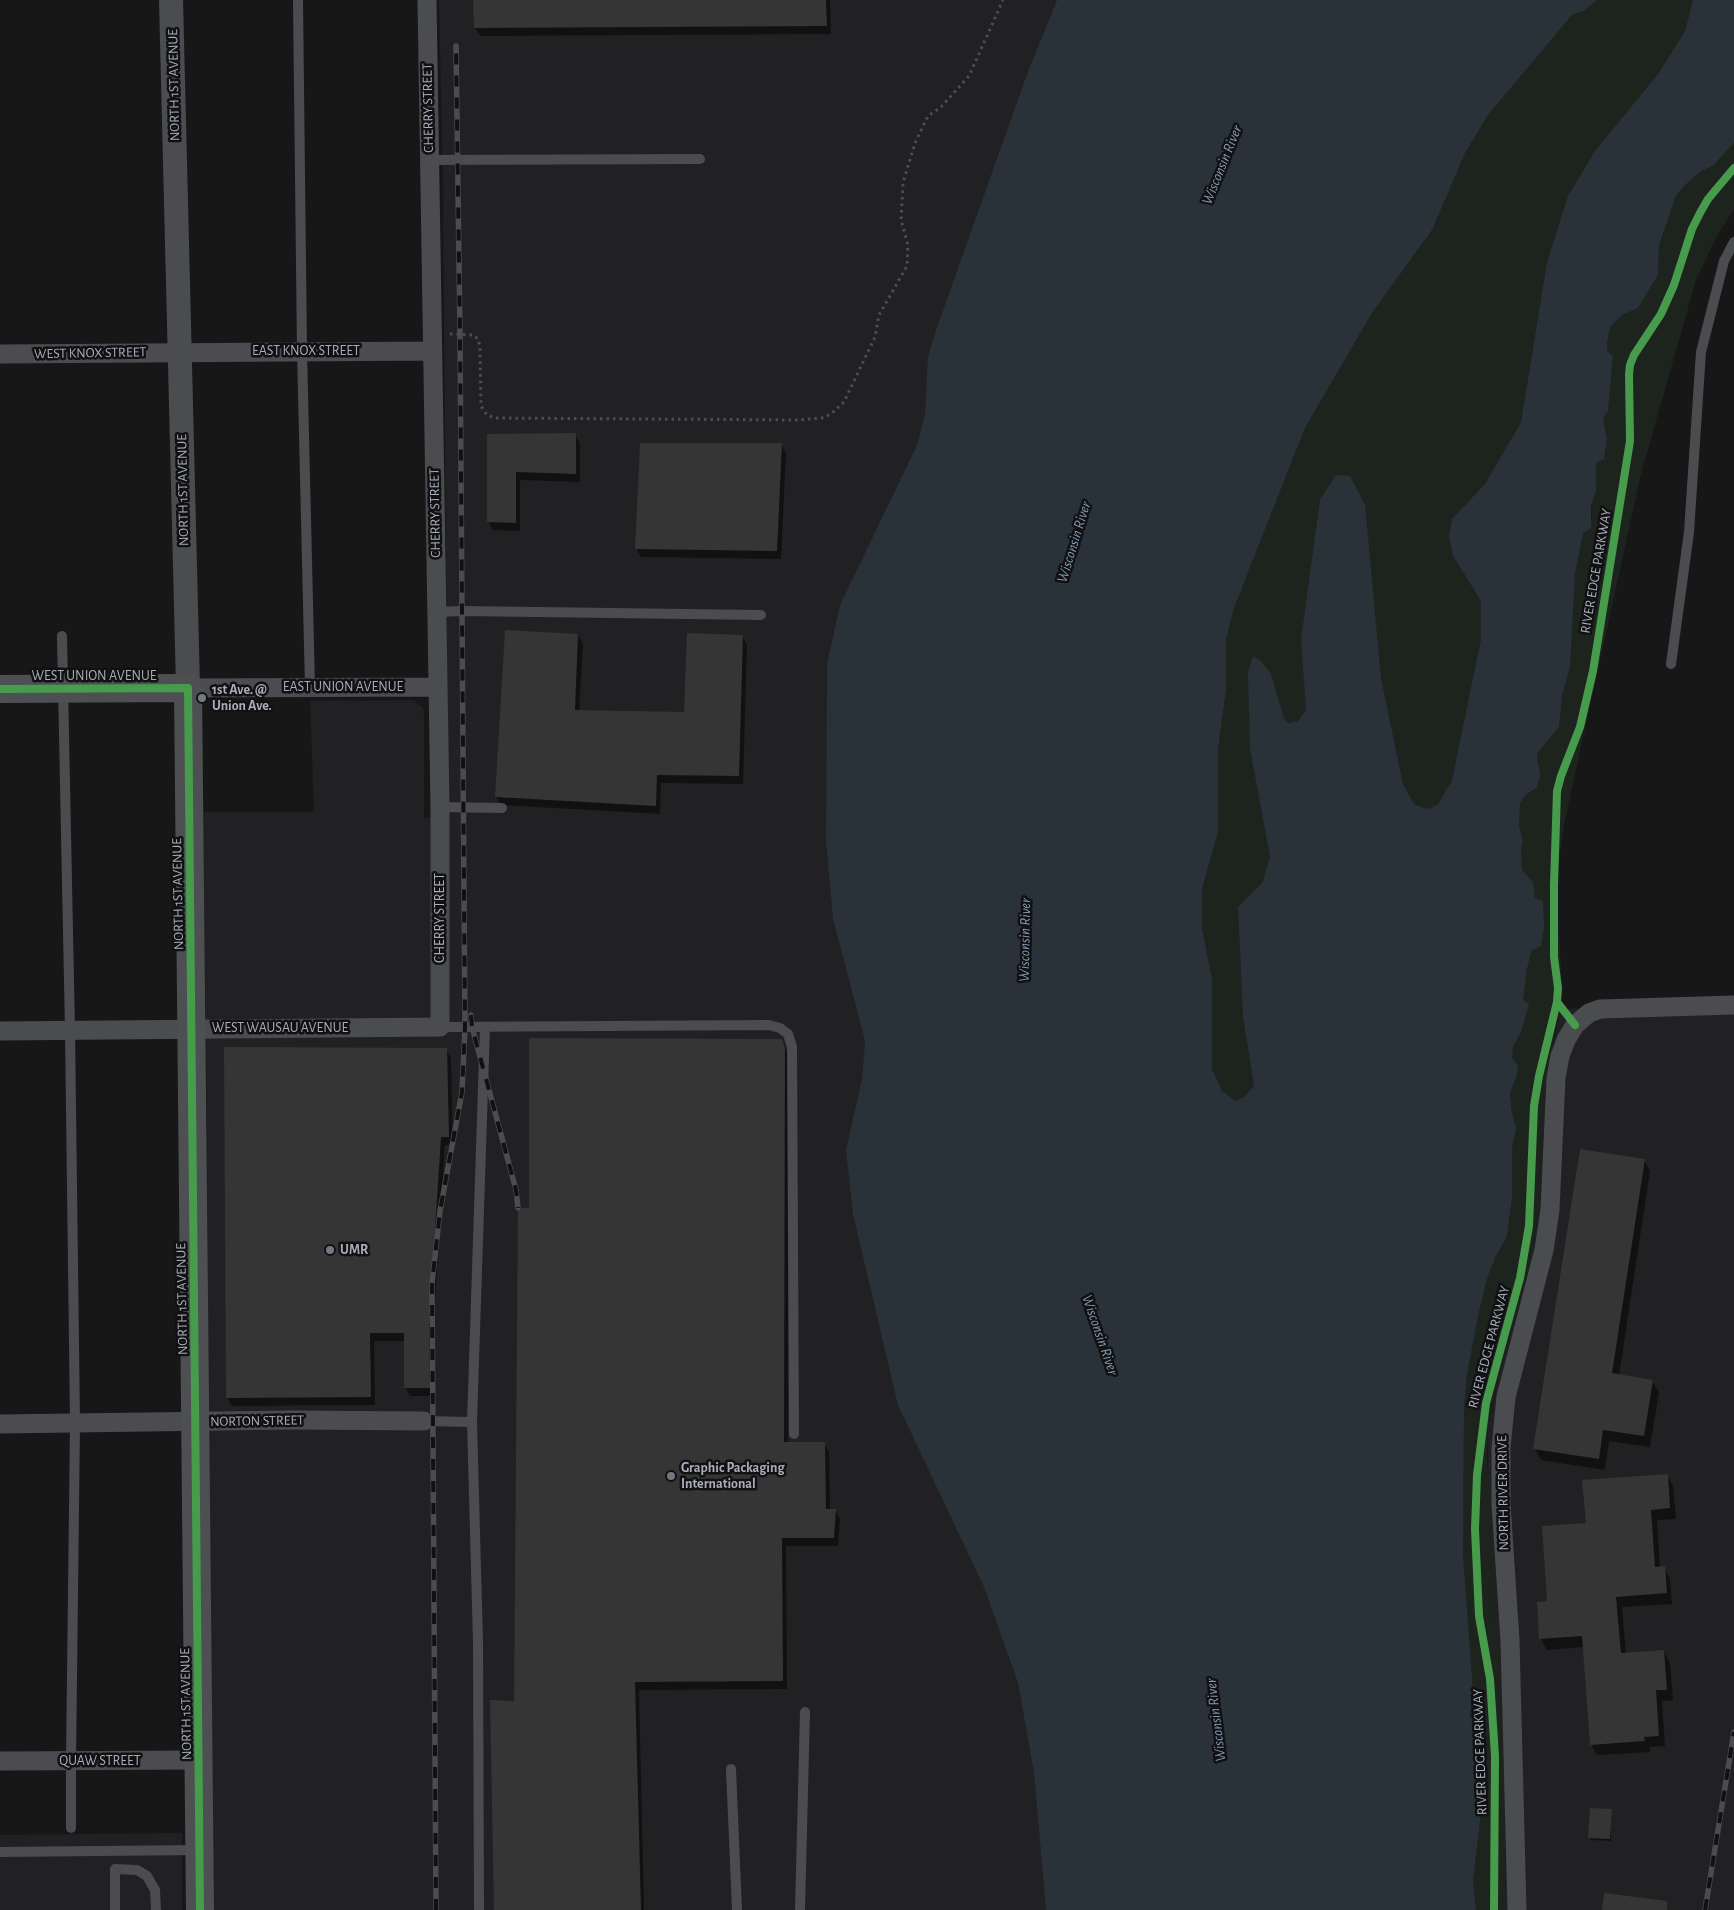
<!DOCTYPE html>
<style>
body{margin:0}
canvas{display:block;background:#171717}
</style>
<canvas width="1734" height="1910"></canvas>
<script>
const ctx = document.querySelector('canvas').getContext('2d');
ctx.lineJoin = 'round';
function fill(path, color) { ctx.fillStyle = color; ctx.fill(path, 'evenodd'); }
const shape = rows => new Path2D(rows.map(r => 'M' + r).join(''));
function stroke(path, color, width, dash) { ctx.strokeStyle = color; ctx.lineWidth = width; ctx.lineCap = dash ? 'butt' : 'round'; ctx.setLineDash(dash || []); ctx.stroke(path); }
function label(font, color, halo, rows, align = 'center') {
  ctx.font = font + ' "Alegreya Sans",sans-serif'; ctx.lineWidth = 5; ctx.setLineDash([]); ctx.textBaseline = 'middle'; ctx.strokeStyle = halo; ctx.fillStyle = color; for (const [text, x, y, turn = 0] of rows) {
    ctx.save(); ctx.translate(x, y); ctx.rotate((+turn || 0) * Math.PI / 180); ctx.textAlign = isNaN(turn) ? turn : align; if (halo) ctx.strokeText(text, 0, 0); ctx.fillText(text, 0, 0); ctx.restore();
  }
}
fill(shape([
 [439,0,1057,0,1027,74,936,330,928,356,925,413,917,445,840,605,827,663,826,842,833,919,865,1041,862,1079,984,1587,1018,1683,1034,1773,1046,1910,210,1910,207,1122,203,812,314,812,310,701,413,700,423,708,424,715,424,818,448,818,443,184],
 [1734,1006,1734,1910,1506,1910,1505,1790,1488,1490,1488,1432,1498,1380,1534,1242,1537,1220,1544,1100,1560,1009],
 [182,1833,182,1910,0,1910,0,1835]
]), '#212123');
fill(shape([
 [1597,0,1693,0,1685,31,1658,74,1595,151,1568,196,1547,262,1521,422,1485,484,1452,519,1453,556,1481,601,1481,639,1452,780,1438,804,1427,809,1414,804,1403,784,1381,678,1301,640,1306,710,1298,721,1288,723,1284,718,1271,674,1250,749,1270,857,1262,883,1238,907,1243,1017,1254,1086,1244,1097,1235,1101,1222,1091,1212,1069,1212,979,1202,928,1202,889,1218,832,1218,749,1226,691,1226,640,1234,608,1305,428,1372,313,1432,230,1465,153,1488,115,1572,15,1585,10],
 [1734,143,1734,209,1717,236,1696,280,1641,474,1564,824,1558,867,1558,913,1562,990,1544,1100,1537,1220,1530,1267,1498,1380,1491,1412,1487,1453,1505,1790,1506,1910,1476,1910,1473,1882,1483,1794,1483,1768,1470,1716,1473,1690,1463,1555,1464,1408,1467,1375,1478,1316,1487,1279,1496,1256,1507,1236,1512,1198,1512,1149,1516,1128,1512,1113,1510,1092,1516,1078,1512,1058,1513,1047,1521,1032,1524,984,1532,950,1535,899,1533,882,1522,870,1521,849,1523,842,1519,825,1520,803,1526,794,1537,788,1539,763,1537,754,1559,727,1562,696,1570,667,1575,574,1583,533,1592,518,1591,505,1596,491,1596,463,1604,459,1607,439,1603,418,1608,411,1613,356,1607,351,1607,343,1610,327,1622,315,1638,308,1658,275,1659,245,1676,196,1685,185,1700,172,1715,165]
]), '#1d241e');
fill(shape([
 [1057,0,1597,0,1585,10,1572,15,1488,115,1465,153,1432,230,1372,313,1305,428,1234,608,1226,640,1226,691,1218,749,1218,832,1202,889,1202,928,1212,979,1212,1069,1222,1091,1235,1101,1244,1097,1254,1086,1243,1017,1238,907,1262,883,1270,857,1250,749,1248,672,1253,656,1260,660,1271,674,1284,718,1288,723,1298,721,1306,710,1301,640,1320,500,1336,475,1350,476,1365,505,1381,678,1403,784,1414,804,1427,809,1438,804,1452,780,1481,639,1481,601,1453,556,1449,537,1452,519,1485,484,1521,422,1547,262,1568,196,1595,151,1658,74,1685,31,1693,0,1734,0,1734,143,1714,165,1700,172,1685,185,1676,196,1659,245,1658,275,1638,308,1622,315,1610,327,1607,343,1607,351,1613,356,1608,411,1603,418,1607,439,1604,459,1596,463,1596,491,1591,505,1591,528,1583,533,1575,574,1570,667,1562,696,1559,727,1537,754,1540,775,1537,788,1526,794,1520,803,1519,825,1523,842,1521,849,1522,870,1533,882,1535,898,1543,901,1544,928,1541,946,1532,950,1527,969,1523,1000,1529,1004,1521,1032,1513,1047,1512,1058,1518,1066,1516,1078,1510,1093,1512,1113,1516,1128,1512,1149,1512,1198,1507,1236,1496,1256,1487,1279,1478,1316,1467,1375,1464,1408,1463,1555,1473,1690,1470,1716,1476,1722,1483,1768,1483,1794,1473,1882,1476,1910,1046,1910,1034,1773,1018,1683,984,1587,898,1405,853,1214,846,1150,862,1079,865,1041,833,919,826,842,827,663,840,605,917,445,925,413,928,356,936,330,1027,74]
]), '#2a3239');
fill(shape([
 [475,0,830,0,831,34,480,36,475,28],
 [575,434,580,443,580,482,520,480,520,531,493,530,488,521,488,436],
 [781,444,786,453,781,559,641,557,636,548],
 [578,635,583,644,579,711,685,713,742,636,747,645,743,784,661,783,660,814,501,805,496,797],
 [782,1040,789,1057,788,1444,824,1444,829,1452,830,1510,835,1510,840,1519,838,1546,786,1546,787,1689,639,1690,644,1910,496,1910,516,1703,530,1209],
 [446,1050,451,1058,453,1145,445,1145,433,1334,434,1396,410,1396,405,1387,405,1341,374,1341,375,1405,232,1406,227,1397],
 [1644,1160,1650,1171,1619,1376,1652,1381,1659,1392,1650,1447,1609,1441,1605,1470,1541,1460,1535,1449],
 [1667,1475,1673,1486,1676,1519,1657,1520,1660,1568,1664,1568,1670,1579,1672,1604,1622,1607,1626,1654,1664,1652,1670,1663,1673,1700,1662,1701,1665,1746,1650,1747,1650,1752,1597,1755,1591,1744,1584,1647,1547,1650,1541,1639,1548,1602,1587,1524],
 [1611,1810,1611,1841,1591,1840,1590,1838]
]), '#0007');
fill(shape([
 [473,0,826,0,827,26,474,28],
 [576,433,576,474,516,472,516,523,487,522,487,434],
 [640,443,782,443,777,551,635,549],
 [505,630,578,634,575,710,684,712,687,633,743,635,739,776,657,775,656,806,495,797],
 [529,1038,782,1039,785,1048,784,1442,825,1442,826,1509,836,1509,834,1538,782,1538,783,1681,635,1682,641,1910,494,1910,490,1700,514,1701,518,1208,529,1208],
 [224,1047,447,1048,449,1137,441,1137,429,1325,430,1388,404,1388,404,1333,370,1333,371,1397,226,1398],
 [1580,1149,1645,1159,1612,1373,1653,1380,1644,1436,1603,1430,1599,1459,1533,1449],
 [1668,1474,1670,1508,1651,1510,1655,1567,1665,1566,1667,1593,1616,1597,1621,1653,1664,1650,1667,1690,1656,1690,1659,1736,1644,1737,1645,1741,1590,1745,1582,1636,1539,1639,1537,1602,1547,1601,1542,1526,1586,1523,1582,1480],
 [1590,1808,1612,1809,1610,1839,1588,1838],
 [1604,1893,1667,1901,1667,1910,1602,1910]
]), '#353536');
stroke(shape([
 [450,334,473,335,478,339,480,347,481,406,487,415,495,418,797,420,822,418,831,414,844,402,875,337,879,315,907,266,908,245,901,220,903,183,915,143,928,116,941,107,969,76,1003,0]
]), '#4d4e52', 3, [2.5, 4]);
stroke(shape([
 [298,0,302,351,310,687],
 [429,160,700,159],
 [437,612,462,611,761,615],
 [62,636,70,1030,75,1422,71,1761,71,1828],
 [1671,664,1689,532,1701,352,1724,261,1734,242],
 [440,807,502,808],
 [440,1027,769,1025,780,1028,788,1034,792,1047,794,1434],
 [424,1421,472,1422],
 [731,1769,737,1910],
 [0,1852,199,1850],
 [115,1910,115,1869,137,1870,147,1876,155,1890,156,1910],
 [479,1910,478,1642,472,1422,485,1027],
 [800,1910,805,1712]
]), '#4b4c50', 10);
stroke(shape([
 [0,354,432,351],
 [188,688,438,687],
 [0,1031,440,1027,440,807,427,0],
 [0,1424,291,1420,424,1421],
 [0,1761,199,1760],
 [1517,1910,1510,1640,1501,1504,1501,1448,1506,1397,1544,1250,1550,1210,1556,1078,1560,1056,1566,1040,1575,1025,1589,1013,1600,1009,1734,1005]
]), '#4b4c50', 19);
stroke(shape([
 [171,0,188,688]
]), '#4b4c50', 24);
stroke(shape([
 [0,689,188,688,200,1910]
]), '#4d4f52', 28);
const rail = shape([
 [471,1015,472,1027,516,1190,518,1208],
 [436,1910,432,1284,440,1211,462,1092,465,1027,460,334,456,46],
 [1705,1910,1734,1732]
]);
stroke(rail, '#4b4c4f', 5.5);
stroke(rail, '#111113', 4, [11]);
stroke(shape([
 [0,689,188,688,200,1910],
 [1575,1025,1557,1002,1558,988,1554,957,1554,885,1557,791,1561,776,1580,727,1593,671,1630,441,1629,374,1630,365,1634,355,1661,314,1674,285,1692,229,1700,213,1708,199,1734,168],
 [1494,1910,1495,1756,1490,1679,1479,1616,1475,1529,1477,1475,1486,1403,1520,1278,1529,1226,1534,1106,1539,1076,1557,1002]
]), '#469c4c', 8);
for (const [x, y, r, color] of [
 [202,698,5,"#757880"],
 [330,1250,5,"#757880"],
 [671,1476,5,"#757880"]
]) { const dot = new Path2D(); dot.arc(x, y, r, 0, 2 * Math.PI); ctx.fillStyle = color; ctx.fill(dot); stroke(dot, '#111113', 2); }
label('14px', '#a8adb8', '#111113', [
 ["NORTH 1ST AVENUE",174,85,-91],
 ["CHERRY STREET",428,108,-91],
 ["EAST KNOX STREET",306,351],
 ["WEST KNOX STREET",90,353,-1],
 ["NORTH 1ST AVENUE",183,490,-91],
 ["CHERRY STREET",435,513,-91],
 ["RIVER EDGE PARKWAY",1596,571,-80],
 ["WEST UNION AVENUE",94,676],
 ["EAST UNION AVENUE",343,687],
 ["NORTH 1ST AVENUE",178,894,-91],
 ["CHERRY STREET",440,918,-90],
 ["WEST WAUSAU AVENUE",280,1028],
 ["NORTH 1ST AVENUE",182,1299,-91],
 ["RIVER EDGE PARKWAY",1489,1347,-75],
 ["NORTON STREET",257,1421,-1],
 ["NORTH RIVER DRIVE",1503,1493,-91],
 ["NORTH 1ST AVENUE",186,1704,-91],
 ["RIVER EDGE PARKWAY",1480,1752,-92],
 ["QUAW STREET",100,1761]
]);
label('bold 14px', '#a8adb8', '#111113', [
 ["1st Ave. @",212,690],
 ["Union Ave.",212,706],
 ["UMR",340,1250],
 ["Graphic Packaging",681,1468],
 ["International",681,1484]
], 'left');
label('italic 15px', '#7f9bb3', '#111113', [
 ["Wisconsin River",1222,165,-68],
 ["Wisconsin River",1074,542,-73],
 ["Wisconsin River",1025,940,-89],
 ["Wisconsin River",1100,1335,71],
 ["Wisconsin River",1216,1720,-97]
]);
</script>
